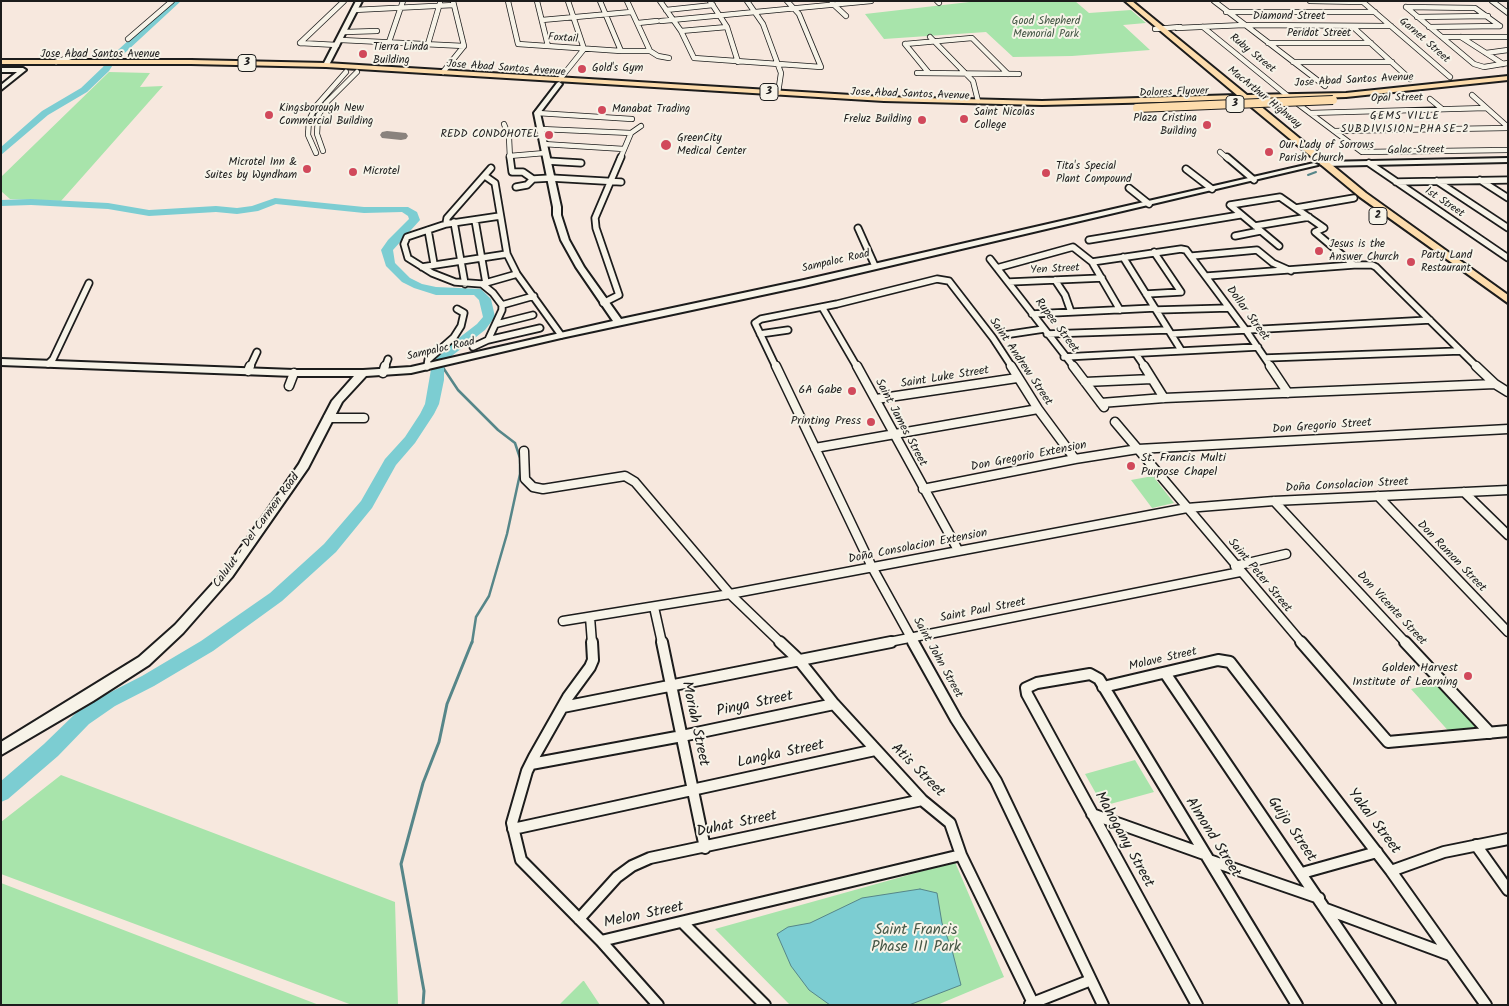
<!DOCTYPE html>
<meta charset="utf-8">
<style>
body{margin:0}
#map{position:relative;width:1509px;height:1006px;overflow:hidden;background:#f7e8de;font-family:Kalam,sans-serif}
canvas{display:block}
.frame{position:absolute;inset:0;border:2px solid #1c1c1c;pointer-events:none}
</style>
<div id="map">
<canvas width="1509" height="1006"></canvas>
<div class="frame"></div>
</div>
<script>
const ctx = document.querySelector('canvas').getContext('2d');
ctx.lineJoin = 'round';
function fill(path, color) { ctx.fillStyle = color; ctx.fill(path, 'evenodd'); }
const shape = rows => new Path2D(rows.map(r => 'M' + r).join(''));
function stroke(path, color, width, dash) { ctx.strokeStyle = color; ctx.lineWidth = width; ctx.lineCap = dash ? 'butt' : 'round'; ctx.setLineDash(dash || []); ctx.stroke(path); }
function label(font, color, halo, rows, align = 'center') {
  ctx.font = font + ' Kalam,sans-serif'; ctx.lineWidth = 4; ctx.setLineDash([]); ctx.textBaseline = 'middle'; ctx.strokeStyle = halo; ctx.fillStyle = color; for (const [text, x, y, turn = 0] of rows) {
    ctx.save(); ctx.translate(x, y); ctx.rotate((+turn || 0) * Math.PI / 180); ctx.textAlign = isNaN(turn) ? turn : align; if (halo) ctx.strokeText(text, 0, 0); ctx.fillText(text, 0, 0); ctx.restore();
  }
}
fill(shape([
 [978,1,1075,1,1089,13,1131,10,1146,23,1123,25,1150,50,1072,56,1013,57,986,32,884,39,865,14],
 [109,72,150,73,140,87,163,86,61,201,10,199,1,191,1,177],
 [513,78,810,98,512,79],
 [1153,476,1174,503,1152,508,1131,480],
 [1441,682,1487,732,1452,735,1411,689],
 [1135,760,1154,792,1103,806,1085,774],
 [61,775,395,902,398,1005,352,1005,1,874,1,822],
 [955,862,1004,977,937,1005,790,1005,715,929],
 [1,883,319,1005,1,1005],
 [584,981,600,1005,559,1005,583,981]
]), '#a8e4ab');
const water = shape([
 [920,889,937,893,942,923,952,950,961,985,909,1005,830,1005,809,990,791,966,777,934,788,927,810,923,862,898,920,889]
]);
fill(water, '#7ccdd2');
stroke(water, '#568689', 1);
stroke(shape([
 [1308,175,1316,172],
 [438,361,442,367]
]), '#568689', 2);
stroke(shape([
 [442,366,458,390,498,430,515,443,520,458,520,474,507,534,489,596,476,617,472,643]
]), '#568689', 2.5);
stroke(shape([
 [423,1005,424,991,401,864,423,783,439,742,447,704,472,642]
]), '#568689', 3);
fill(shape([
 [172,1,181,1,114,63,109,71,87,92,48,115,1,155,1,147,42,111,81,88,103,67,108,59,172,1],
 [275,198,364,207,408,207,417,212,420,220,393,250,395,263,410,278,422,284,436,287,481,289,491,299,495,317,485,330,444,362,444,380,439,404,434,414,415,443,396,465,372,508,336,552,282,601,213,651,154,686,115,706,89,724,58,756,8,799,1,802,1,781,44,744,77,712,103,696,142,676,201,641,270,593,324,544,361,501,385,459,405,437,420,414,425,404,433,358,477,324,483,317,479,300,474,295,436,295,414,288,402,282,386,266,381,250,388,240,409,219,408,216,402,212,364,213,276,204,258,211,237,214,216,212,149,216,108,209,31,205,1,206,1,200,31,199,108,203,149,210,216,206,237,208,252,206,275,198]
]), '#7ccdd2');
fill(shape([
 [387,131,406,133,408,136,406,139,401,140,382,138,380,135,382,132,387,131]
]), '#8a827d');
const streetFar3 = shape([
 [508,1,518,44,621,51,650,51],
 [537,1,548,46],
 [600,1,621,51],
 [627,1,650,51],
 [660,1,681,31,694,58,821,67,799,14,787,1],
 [710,1,727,27,738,62],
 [747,1,763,24,781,73,778,93],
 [937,1,939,3],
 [1214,1,1325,86],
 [1310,1,1363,2,1450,77],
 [1492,1,1508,13],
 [832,3,846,16],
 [1406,7,1474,64,1484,67,1508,63],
 [1406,7,1475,8,1500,26],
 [354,10,454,5],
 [666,10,713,5],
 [1226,12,1375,12],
 [1417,17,1488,16],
 [542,20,631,12],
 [661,21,871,1],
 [638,23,657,21],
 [1352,26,1410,79],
 [1203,27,1289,97],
 [1429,27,1500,26],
 [1177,28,1244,25,1391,26],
 [1155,29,1180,27],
 [681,31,727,27],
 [345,32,377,31],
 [930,37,973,81,978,101],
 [1442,37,1508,37],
 [1461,37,1503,64],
 [128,39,172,1],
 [341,40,464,46],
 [389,42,403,1],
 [300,43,344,1],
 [300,43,337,45],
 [1268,43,1371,43],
 [428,44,440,3],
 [905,44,972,38,1008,74],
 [905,44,928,72],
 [650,51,658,56,669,58],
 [1486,53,1508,50],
 [56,62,79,54],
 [1293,62,1392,62],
 [443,72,464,46,453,1],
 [917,73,1019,74],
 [560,79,584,49,568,1],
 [1472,95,1508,127],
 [1430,99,1441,108],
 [1298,104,1362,152,1508,150],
 [537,113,632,119],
 [1310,113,1486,108],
 [504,124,509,137,510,159],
 [541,129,631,133],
 [1334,131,1508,128],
 [543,144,624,149],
 [323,151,317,134,318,116,326,103,357,72],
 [1220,152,1228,159],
 [316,153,308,135,309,120,317,105,346,72],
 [509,156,545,153],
 [620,159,631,133,641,126]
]);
const streetFar2 = shape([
 [510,157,512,172,523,172,533,179],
 [1227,157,1254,180],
 [547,161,581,163],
 [1369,163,1508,258],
 [1186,169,1212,189],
 [485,176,495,183,507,254,517,274,561,335],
 [551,178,621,182],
 [1480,180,1508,198],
 [1437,181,1508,228],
 [1396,182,1508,180],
 [516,187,527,185,533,179,551,178],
 [1129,188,1149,204],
 [1296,208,1354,198],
 [475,220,486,283],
 [454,222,465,284],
 [446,224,447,218,491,168],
 [1255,226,1309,217],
 [858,228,875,266],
 [428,230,434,264],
 [1235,236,1260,231],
 [1089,240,1240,215],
 [1279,246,1230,205,1280,197,1324,228],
 [1192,256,1257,250,1273,263,1291,271],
 [1123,257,1181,350],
 [990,259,1074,367],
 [1092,262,1181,249,1186,250,1245,329,1271,367],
 [1354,265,1372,265,1376,267,1477,367],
 [422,267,507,254],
 [997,268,1073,247,1092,262,1120,310],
 [1207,276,1354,265,1315,232,1324,228],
 [1055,280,1065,295,1071,312],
 [1009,282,1102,278],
 [482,284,517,274],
 [1146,294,1181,292,1154,252],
 [603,303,619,295,596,228,595,218,621,157],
 [502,305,534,296],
 [822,307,857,367],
 [1156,310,1229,308],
 [1032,314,1155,308],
 [497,324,533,315],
 [760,334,788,330],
 [1047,334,1168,330],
 [1172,334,1430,320],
 [1004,335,1044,329],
 [488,340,502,310,502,305,493,293,482,284,455,282,432,273,408,258,404,244,407,237,446,224,500,216],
 [473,347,488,340,540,328],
 [1136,354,1145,367],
 [1064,357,1258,347],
 [1265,358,1460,351],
 [48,364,53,359,89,283],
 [250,367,257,352],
 [385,367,388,359],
 [427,367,428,360,454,337,461,326,464,313,457,309],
 [776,367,755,323,761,319,837,304,937,279,949,281,993,338,1012,367]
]);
const streetFar1 = shape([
 [776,366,872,567,914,643],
 [857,366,958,550],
 [1011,366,1038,409,1075,459],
 [1073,366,1104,407],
 [1144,366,1164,398],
 [1270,366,1288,393],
 [1476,366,1495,384,1508,392],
 [248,371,250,366],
 [383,373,385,366],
 [1085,382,1152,379],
 [289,386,294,373],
 [876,399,1017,378],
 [1101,403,1164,398,1495,384],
 [328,418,364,418],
 [1115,422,1302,643],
 [815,448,1038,409],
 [524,451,525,479,533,487,543,489,625,476,635,482,730,594,781,643],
 [923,489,1075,459,1138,449,1508,429],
 [1464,492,1508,535],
 [1378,496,1508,632],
 [1274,501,1406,643],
 [1235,566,1286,554],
 [654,607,662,643],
 [590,617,592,643],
 [563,621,730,594,1187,508,1274,501,1508,490],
 [884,643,1240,572]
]);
const street = shape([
 [592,642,593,660,590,667,568,697,534,757,527,771,512,823,521,860,601,941,961,855],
 [662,642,705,848],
 [780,642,798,659,834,704,922,800,950,823,961,855,1033,1003],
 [913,642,956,719,996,781,1103,1005],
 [1301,642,1388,742,1508,731],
 [1405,642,1490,733],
 [1165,673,1390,1005],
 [1103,687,1218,660,1230,662,1391,871,1486,1005],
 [563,707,891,642],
 [531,764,682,736,834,704],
 [1092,814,1204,854],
 [513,829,875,750],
 [1476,845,1508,890],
 [1209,860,1319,898],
 [1391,871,1444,852,1508,839],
 [1302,873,1377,852],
 [1326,909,1450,955],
 [579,919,617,877,632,866,650,858,922,800],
 [683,923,765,1005],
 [601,941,658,1005],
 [1030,1004,1091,980],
 [1197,1005,1027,694,1026,688,1037,683,1090,674,1099,679,1297,1005]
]);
const secondary = shape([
 [356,1,362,1,329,65,324,66,323,65,356,1],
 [1,68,23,68,26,70,1,90,1,85,17,72,1,72,1,68],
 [559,82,562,84,540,113,561,207,561,215,569,240,584,267,621,319,804,280,1314,163,1318,165,804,286,561,338,411,373,366,376,342,402,308,468,232,577,183,633,149,665,93,701,1,755,1,742,139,657,175,625,224,571,266,512,299,464,332,401,354,376,294,376,1,365,1,359,294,370,363,370,411,367,613,321,576,267,561,240,553,215,553,207,534,113,557,83,559,82],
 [1508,158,1508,162,1324,166,1320,164,1324,162,1508,158]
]);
const highway = shape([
 [1125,1,1132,1,1247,95,1346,93,1508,76,1508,80,1346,97,1253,100,1366,193,1508,295,1508,303,1360,197,1243,100,1042,105,884,101,326,67,191,64,1,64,1,60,191,60,326,63,884,97,1042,101,1237,95,1125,1]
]);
stroke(streetFar3, '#1c1c1c', 6);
stroke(streetFar2, '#1c1c1c', 9);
stroke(streetFar1, '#1c1c1c', 11);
stroke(street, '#1c1c1c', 14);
stroke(secondary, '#1c1c1c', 4);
stroke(highway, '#1c1c1c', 4);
stroke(streetFar3, '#f7f3e8', 4.5);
stroke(streetFar2, '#f7f3e8', 5.5);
stroke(streetFar1, '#f7f3e8', 8);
stroke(street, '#f7f3e8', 10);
fill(secondary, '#f7f3e8');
fill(highway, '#fddcac');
const highwayBridge = shape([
 [1137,108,1333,100]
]);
stroke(highwayBridge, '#1c1c1c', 10, []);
stroke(highwayBridge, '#fddcac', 8);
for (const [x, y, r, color] of [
 [363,54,5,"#d1495b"],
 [582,69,5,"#d1495b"],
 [602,110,5,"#d1495b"],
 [269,115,5,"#d1495b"],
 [964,119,5,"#d1495b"],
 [922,120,5,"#d1495b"],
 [1207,125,5,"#d1495b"],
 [549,135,5,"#d1495b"],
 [666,145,6,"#d1495b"],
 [1269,152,5,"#d1495b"],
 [307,169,5,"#d1495b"],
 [353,172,5,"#d1495b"],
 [1046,173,5,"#d1495b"],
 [1319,251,5,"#d1495b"],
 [1411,262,5,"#d1495b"],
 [852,391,5,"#d1495b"],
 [871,422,5,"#d1495b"],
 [1131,466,5,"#d1495b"],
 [1468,676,5,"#d1495b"]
]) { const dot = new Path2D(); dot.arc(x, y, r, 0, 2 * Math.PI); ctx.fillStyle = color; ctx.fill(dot); stroke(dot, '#f7f3e8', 2); }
label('11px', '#1c1c1c', '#f7f3e8', [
 ["Diamond Street",1289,17],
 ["Peridot Street",1319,34],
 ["Foxtail",563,39,4],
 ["Garnet Street",1424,41,41],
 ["Ruby Street",1252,54,39],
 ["Jose Abad Santos Avenue",100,55],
 ["Jose Abad Santos Avenue",506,69,4],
 ["Jose Abad Santos Avenue",1354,81,-3],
 ["Dolores Flyover",1174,93,-2],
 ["Jose Abad Santos Avenue",910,95,2],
 ["MacArthur Highway",1264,98,39],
 ["Opal Street",1397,99,-1],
 ["Galac Street",1416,151,-1],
 ["1st Street",1444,203,34],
 ["Sampaloc Road",836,262,-13],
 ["Yen Street",1055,270,-3],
 ["Sampaloc Road",441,350,-13]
]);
label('11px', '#465847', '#f7f3e8', [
 ["Good Shepherd",1046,22],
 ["Memorial Park",1046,35]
]);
label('11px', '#1c1c1c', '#f7f3e8', [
 ["Tierra Linda",373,48],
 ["Building",373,61],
 ["Gold's Gym",592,69],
 ["Kingsborough New",279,109],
 ["Commercial Building",279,122],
 ["Manabat Trading",612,110],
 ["Saint Nicolas",974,113],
 ["College",974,126],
 ["Plaza Cristina",1197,119,"right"],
 ["Building",1197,132,"right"],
 ["Freluz Building",912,120,"right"],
 ["REDD CONDOHOTEL",539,135,"right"],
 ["GreenCity",677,139],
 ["Medical Center",677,152],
 ["Our Lady of Sorrows",1279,146],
 ["Parish Church",1279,159],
 ["Microtel Inn &",297,163,"right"],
 ["Suites by Wyndham",297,176,"right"],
 ["Tita's Special",1056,167],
 ["Plant Compound",1056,180],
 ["Microtel",363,172],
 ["Jesus is the",1329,245],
 ["Answer Church",1329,258],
 ["Party Land",1421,256],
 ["Restaurant",1421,269]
], 'left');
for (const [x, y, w] of [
 [247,63,18],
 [769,92,18],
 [1235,104,18],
 [1378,216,18]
]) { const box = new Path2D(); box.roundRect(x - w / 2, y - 8.5, w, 17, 4); ctx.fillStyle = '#f7f3e8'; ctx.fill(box); stroke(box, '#1c1c1c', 1); }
label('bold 11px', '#1c1c1c', null, [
 ["3",247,63],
 ["3",769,92],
 ["3",1235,104],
 ["2",1378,216]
]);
ctx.letterSpacing = '1px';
label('11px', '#1c1c1c', '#f7f3e8', [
 ["GEMS VILLE",1405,117],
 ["SUBDIVISION PHASE 2",1405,130]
]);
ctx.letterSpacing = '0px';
label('12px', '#1c1c1c', '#f7f3e8', [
 ["Dollar Street",1247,314,54],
 ["Rupee Street",1056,326,53],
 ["Saint Andrew Street",1020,362,56],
 ["Saint Luke Street",945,378,-9],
 ["Saint James Street",900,423,62],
 ["Don Gregorio Street",1322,427,-4],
 ["Don Gregorio Extension",1029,457,-11],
 ["Doña Consolacion Street",1347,486,-3],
 ["Calulut - Del Carmen Road",257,531,-54],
 ["Doña Consolacion Extension",918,547,-11],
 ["Don Ramon Street",1451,557,46],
 ["Saint Peter Street",1259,576,50],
 ["Don Vicente Street",1391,609,47],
 ["Saint Paul Street",983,611,-11],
 ["Saint John Street",937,658,61],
 ["Molave Street",1163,660,-13]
]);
label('12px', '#1c1c1c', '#f7f3e8', [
 ["6A Gabe",842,391],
 ["Printing Press",861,422],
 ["St. Francis Multi",1141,459,"left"],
 ["Purpose Chapel",1141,473,"left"],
 ["Golden Harvest",1458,669],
 ["Institute of Learning",1458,683]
], 'right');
label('15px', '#1c1c1c', '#f7f3e8', [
 ["Pinya Street",755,705,-12],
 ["Moriah Street",694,724,78],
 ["Langka Street",781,755,-12],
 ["Atis Street",917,771,45],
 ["Yakal Street",1373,822,53],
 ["Duhat Street",737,825,-12],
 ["Guijo Street",1291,830,56],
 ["Almond Street",1212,838,58],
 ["Mahogany Street",1123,840,61],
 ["Melon Street",644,916,-12]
]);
label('15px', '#465847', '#f7f3e8', [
 ["Saint Francis",916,931],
 ["Phase III Park",916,948]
]);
</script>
